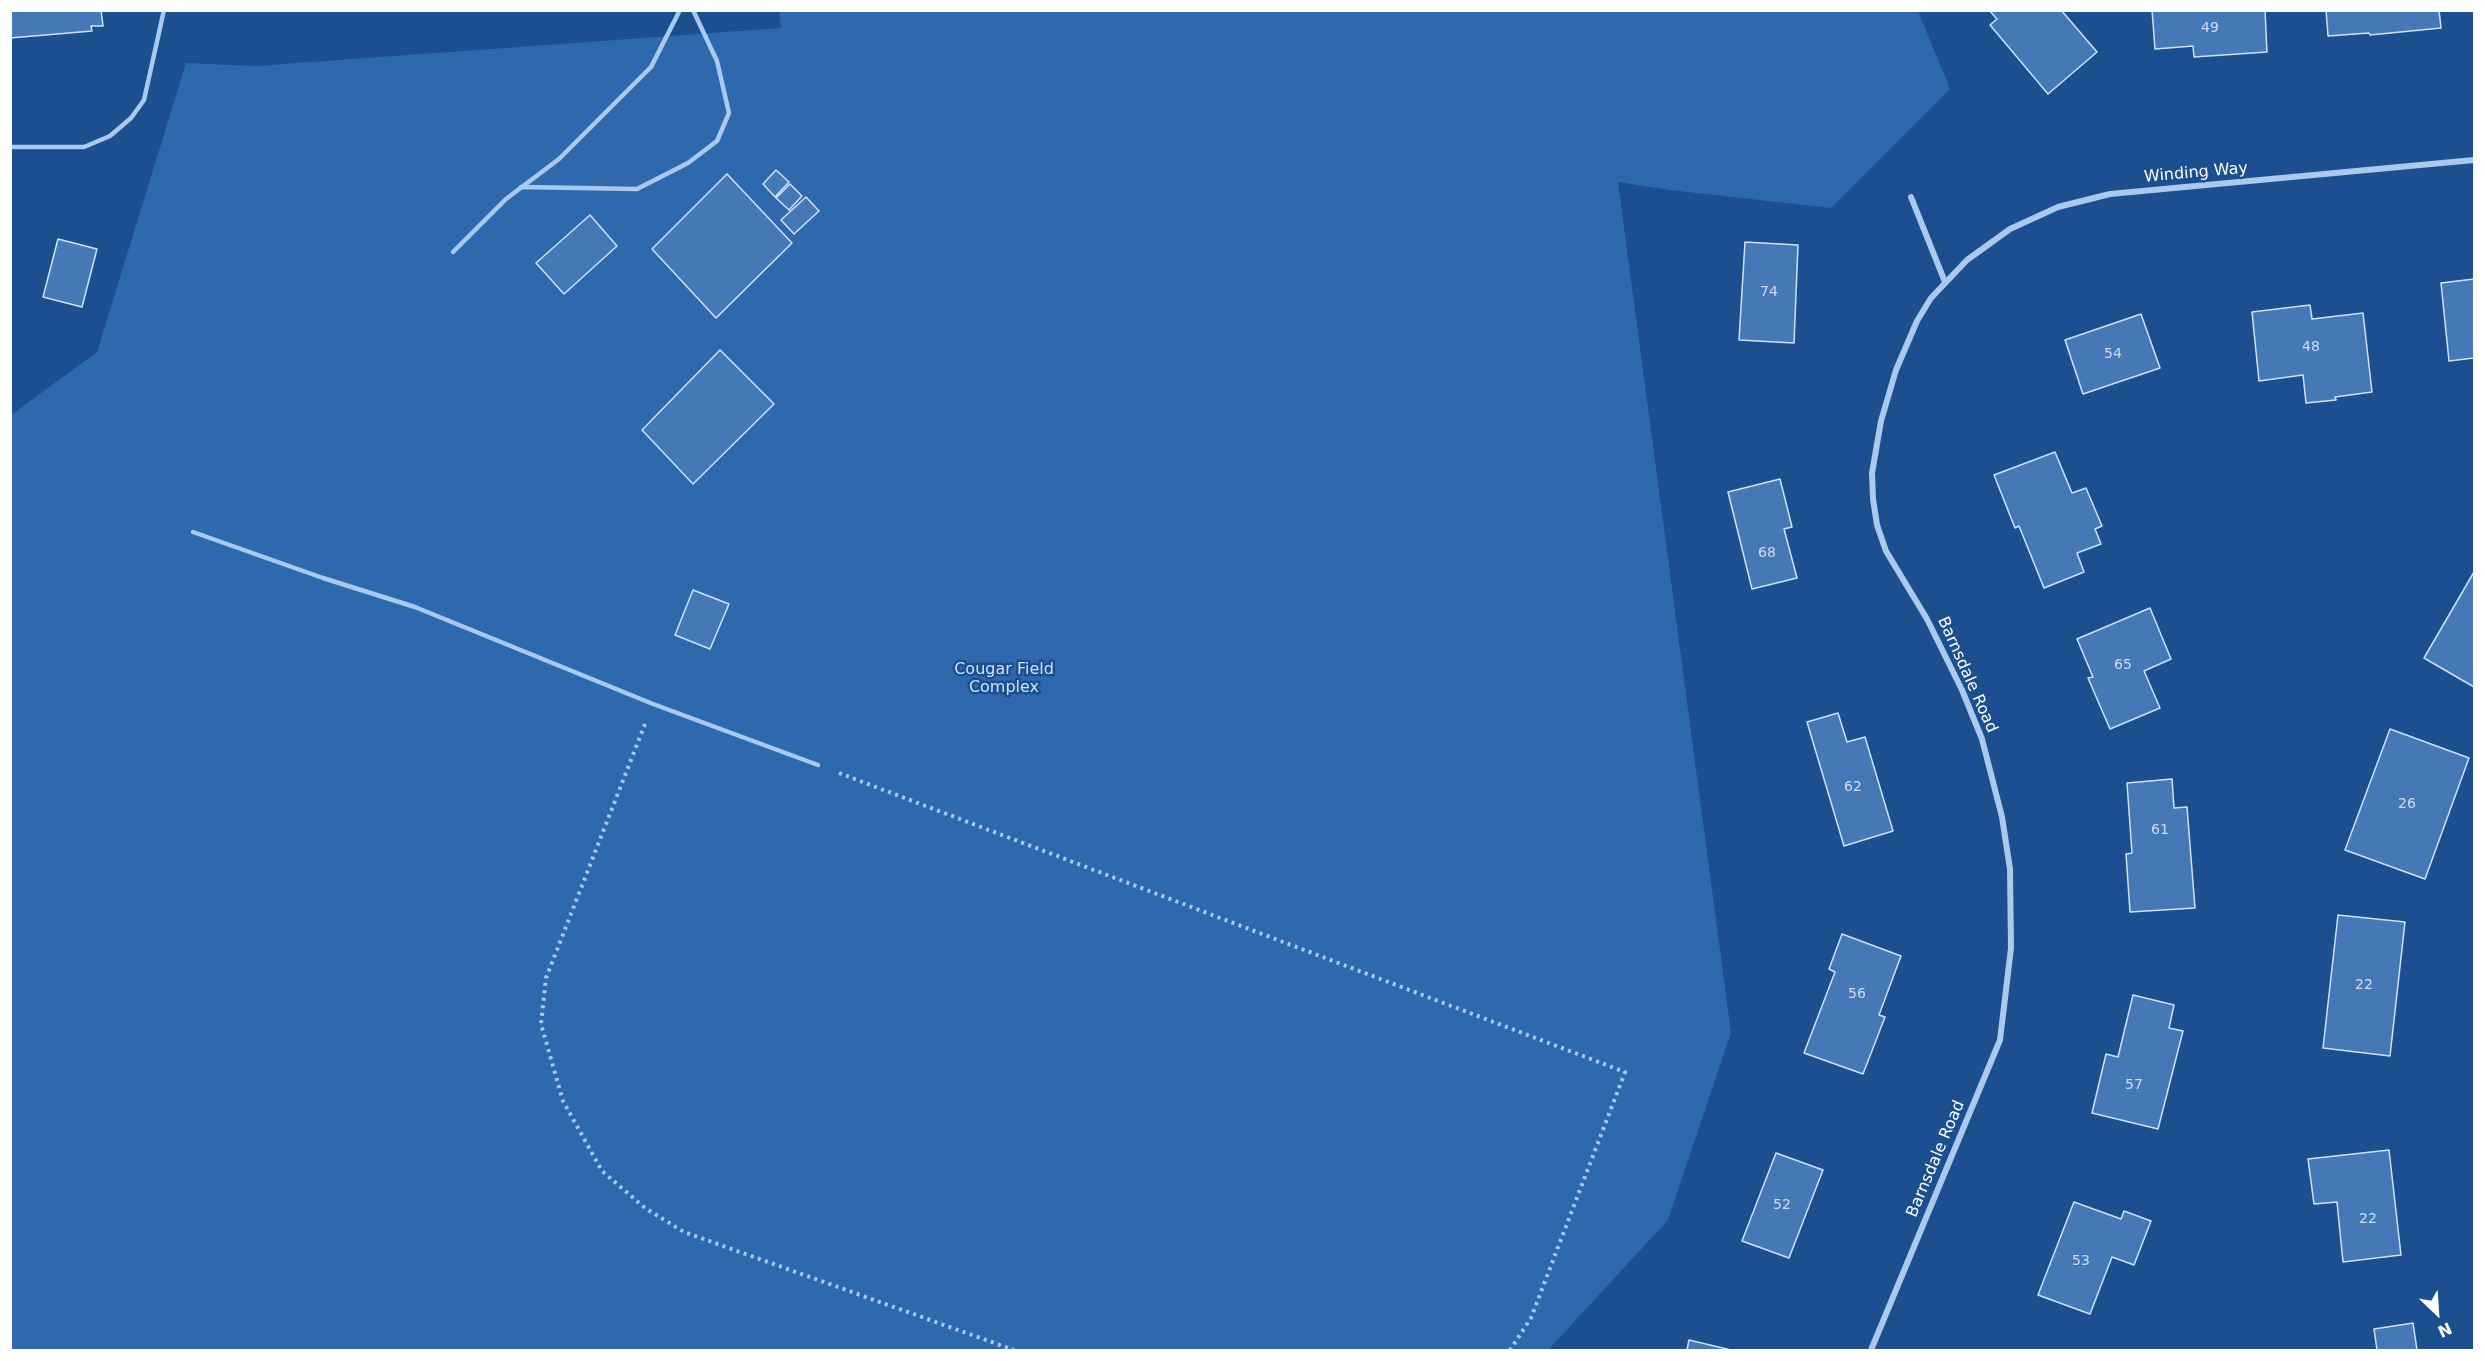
<!DOCTYPE html>
<style>
body{margin:0}
#map{position:relative;width:2485px;height:1361px;overflow:hidden;background:#1b4f8f;font-family:"DejaVu Sans",sans-serif}
canvas{display:block}
.frame{position:absolute;inset:0;border:12px solid #fff;pointer-events:none}
.north{position:absolute;left:2407px;top:1283px;width:60px;height:60px;-webkit-text-stroke:4px #1b4f8f;paint-order:stroke;rotate:155deg;font-size:16px;font-weight:700;line-height:24px;text-align:center;color:#fff}
.north::after{content:'';display:block;margin:auto;width:21px;height:27px;background:#fff;clip-path:polygon(50% 0,100% 100%,50% 72%,0 100%)}
</style>
<div id="map">
<canvas width="2485" height="1361"></canvas>
<div class="frame"></div>
<div class="north">N</div>
</div>
<script>
const ctx = document.querySelector('canvas').getContext('2d');
ctx.lineJoin = 'round';
function fill(path, color) { ctx.fillStyle = color; ctx.fill(path, 'evenodd'); }
const shape = rows => new Path2D(rows.map(r => 'M' + r).join(''));
function stroke(path, color, width, dash) { ctx.strokeStyle = color; ctx.lineWidth = width; ctx.lineCap = dash ? 'butt' : 'round'; ctx.setLineDash(dash || []); ctx.stroke(path); }
function label(font, color, halo, rows, align = 'center') {
  ctx.font = font + ' "DejaVu Sans",sans-serif'; ctx.lineWidth = 5; ctx.setLineDash([]); ctx.textBaseline = 'middle'; ctx.strokeStyle = halo; ctx.fillStyle = color; for (const [text, x, y, turn = 0] of rows) {
    ctx.save(); ctx.translate(x, y); ctx.rotate((+turn || 0) * Math.PI / 180); ctx.textAlign = isNaN(turn) ? turn : align; if (halo) ctx.strokeText(text, 0, 0); ctx.fillText(text, 0, 0); ctx.restore();
  }
}
fill(shape([
 [779,10,1918,11,1950,89,1831,208,1670,190,1618,182,1731,1033,1668,1220,1548,1350,11,1350,11,415,97,352,186,63,256,66,781,28]
]), '#2e69ad');
const building = shape([
 [10,10,101,10,103,26,91,26,92,31,10,38,10,10],
 [1989,10,2061,10,2097,52,2048,94,1990,25,1997,19,1989,10],
 [2152,10,2265,10,2267,52,2194,57,2193,46,2155,49,2152,10],
 [2326,10,2439,10,2441,28,2370,35,2369,33,2328,36,2326,10],
 [776,170,789,182,775,197,763,184,776,170],
 [727,174,792,243,716,318,652,249,727,174],
 [790,184,802,196,789,210,776,198,790,184],
 [806,197,819,211,794,234,781,220,806,197],
 [590,215,617,246,564,294,536,263,590,215],
 [58,239,97,249,82,307,43,297,58,239],
 [1745,242,1798,245,1794,343,1739,340,1745,242],
 [2474,279,2474,358,2449,361,2441,283,2474,279],
 [2310,305,2312,319,2363,313,2372,392,2335,397,2336,400,2306,403,2303,375,2259,381,2252,312,2310,305],
 [2141,314,2160,368,2083,394,2065,340,2141,314],
 [720,350,774,404,693,484,642,430,720,350],
 [2055,452,2072,493,2086,488,2102,526,2095,529,2101,544,2077,553,2084,572,2044,588,2019,526,2015,528,1994,475,2055,452],
 [1780,479,1792,527,1784,529,1797,578,1752,589,1728,492,1780,479],
 [2474,572,2474,687,2424,658,2474,572],
 [693,590,729,604,710,649,675,635,693,590],
 [2150,608,2171,659,2144,671,2160,708,2110,729,2088,678,2093,677,2077,639,2150,608],
 [1838,713,1847,742,1865,737,1893,831,1844,846,1807,722,1838,713],
 [2390,729,2469,758,2425,879,2345,850,2390,729],
 [2172,779,2174,808,2187,807,2195,908,2130,912,2126,854,2132,853,2127,783,2172,779],
 [2338,915,2405,922,2390,1056,2323,1048,2338,915],
 [1842,934,1901,956,1879,1015,1885,1017,1863,1074,1804,1053,1835,972,1829,969,1842,934],
 [2133,995,2174,1005,2169,1028,2183,1031,2158,1129,2092,1113,2106,1054,2118,1057,2133,995],
 [2389,1150,2401,1255,2343,1262,2337,1202,2314,1204,2308,1159,2389,1150],
 [1776,1153,1823,1170,1789,1258,1742,1241,1776,1153],
 [2074,1202,2121,1219,2124,1211,2151,1221,2134,1265,2112,1257,2090,1314,2038,1295,2074,1202],
 [2413,1323,2417,1350,2377,1350,2374,1329,2413,1323],
 [1689,1340,1731,1350,1687,1350,1689,1340]
]);
fill(building, '#4478b7');
stroke(building, '#cfe3fa', 1.5);
stroke(shape([
 [645,724,546,978,541,1024,563,1101,602,1171,645,1208,684,1232,1014,1350],
 [839,773,1625,1072,1531,1318,1510,1350]
]), '#a9c9ee', 4, [3, 4.5]);
stroke(shape([
 [10,147,84,147,110,136,131,118,144,100,164,10],
 [521,187,637,189,688,163,717,141,729,113,717,61,693,10],
 [453,252,506,199,559,159,651,67,680,10],
 [193,532,323,578,415,607,653,704,818,765]
]), '#a9c9ee', 4.5);
stroke(shape([
 [1911,197,1945,282],
 [1871,1350,2000,1040,2011,948,2010,869,2002,817,1982,739,1962,690,1927,619,1886,551,1877,525,1873,499,1872,473,1881,421,1896,370,1917,321,1931,298,1967,260,2010,229,2058,207,2110,194,2474,160]
]), '#a9c9ee', 6);
label('14px', '#d0dded', null, [
 ["49",2210,28],
 ["74",1769,292],
 ["48",2311,347],
 ["54",2113,354],
 ["68",1767,553],
 ["65",2123,665],
 ["62",1853,787],
 ["26",2407,804],
 ["61",2160,830],
 ["22",2364,985],
 ["56",1857,994],
 ["57",2134,1085],
 ["52",1782,1205],
 ["22",2368,1219],
 ["53",2081,1261]
]);
label('16px', '#fff', '#1b4f8f', [
 ["Winding Way",2196,173,-5],
 ["Barnsdale Road",1967,675,66],
 ["Barnsdale Road",1936,1159,-67]
]);
label('16px', '#cfe3fa', '#1b4f8f', [
 ["Cougar Field",1004,670],
 ["Complex",1004,688]
]);
</script>
